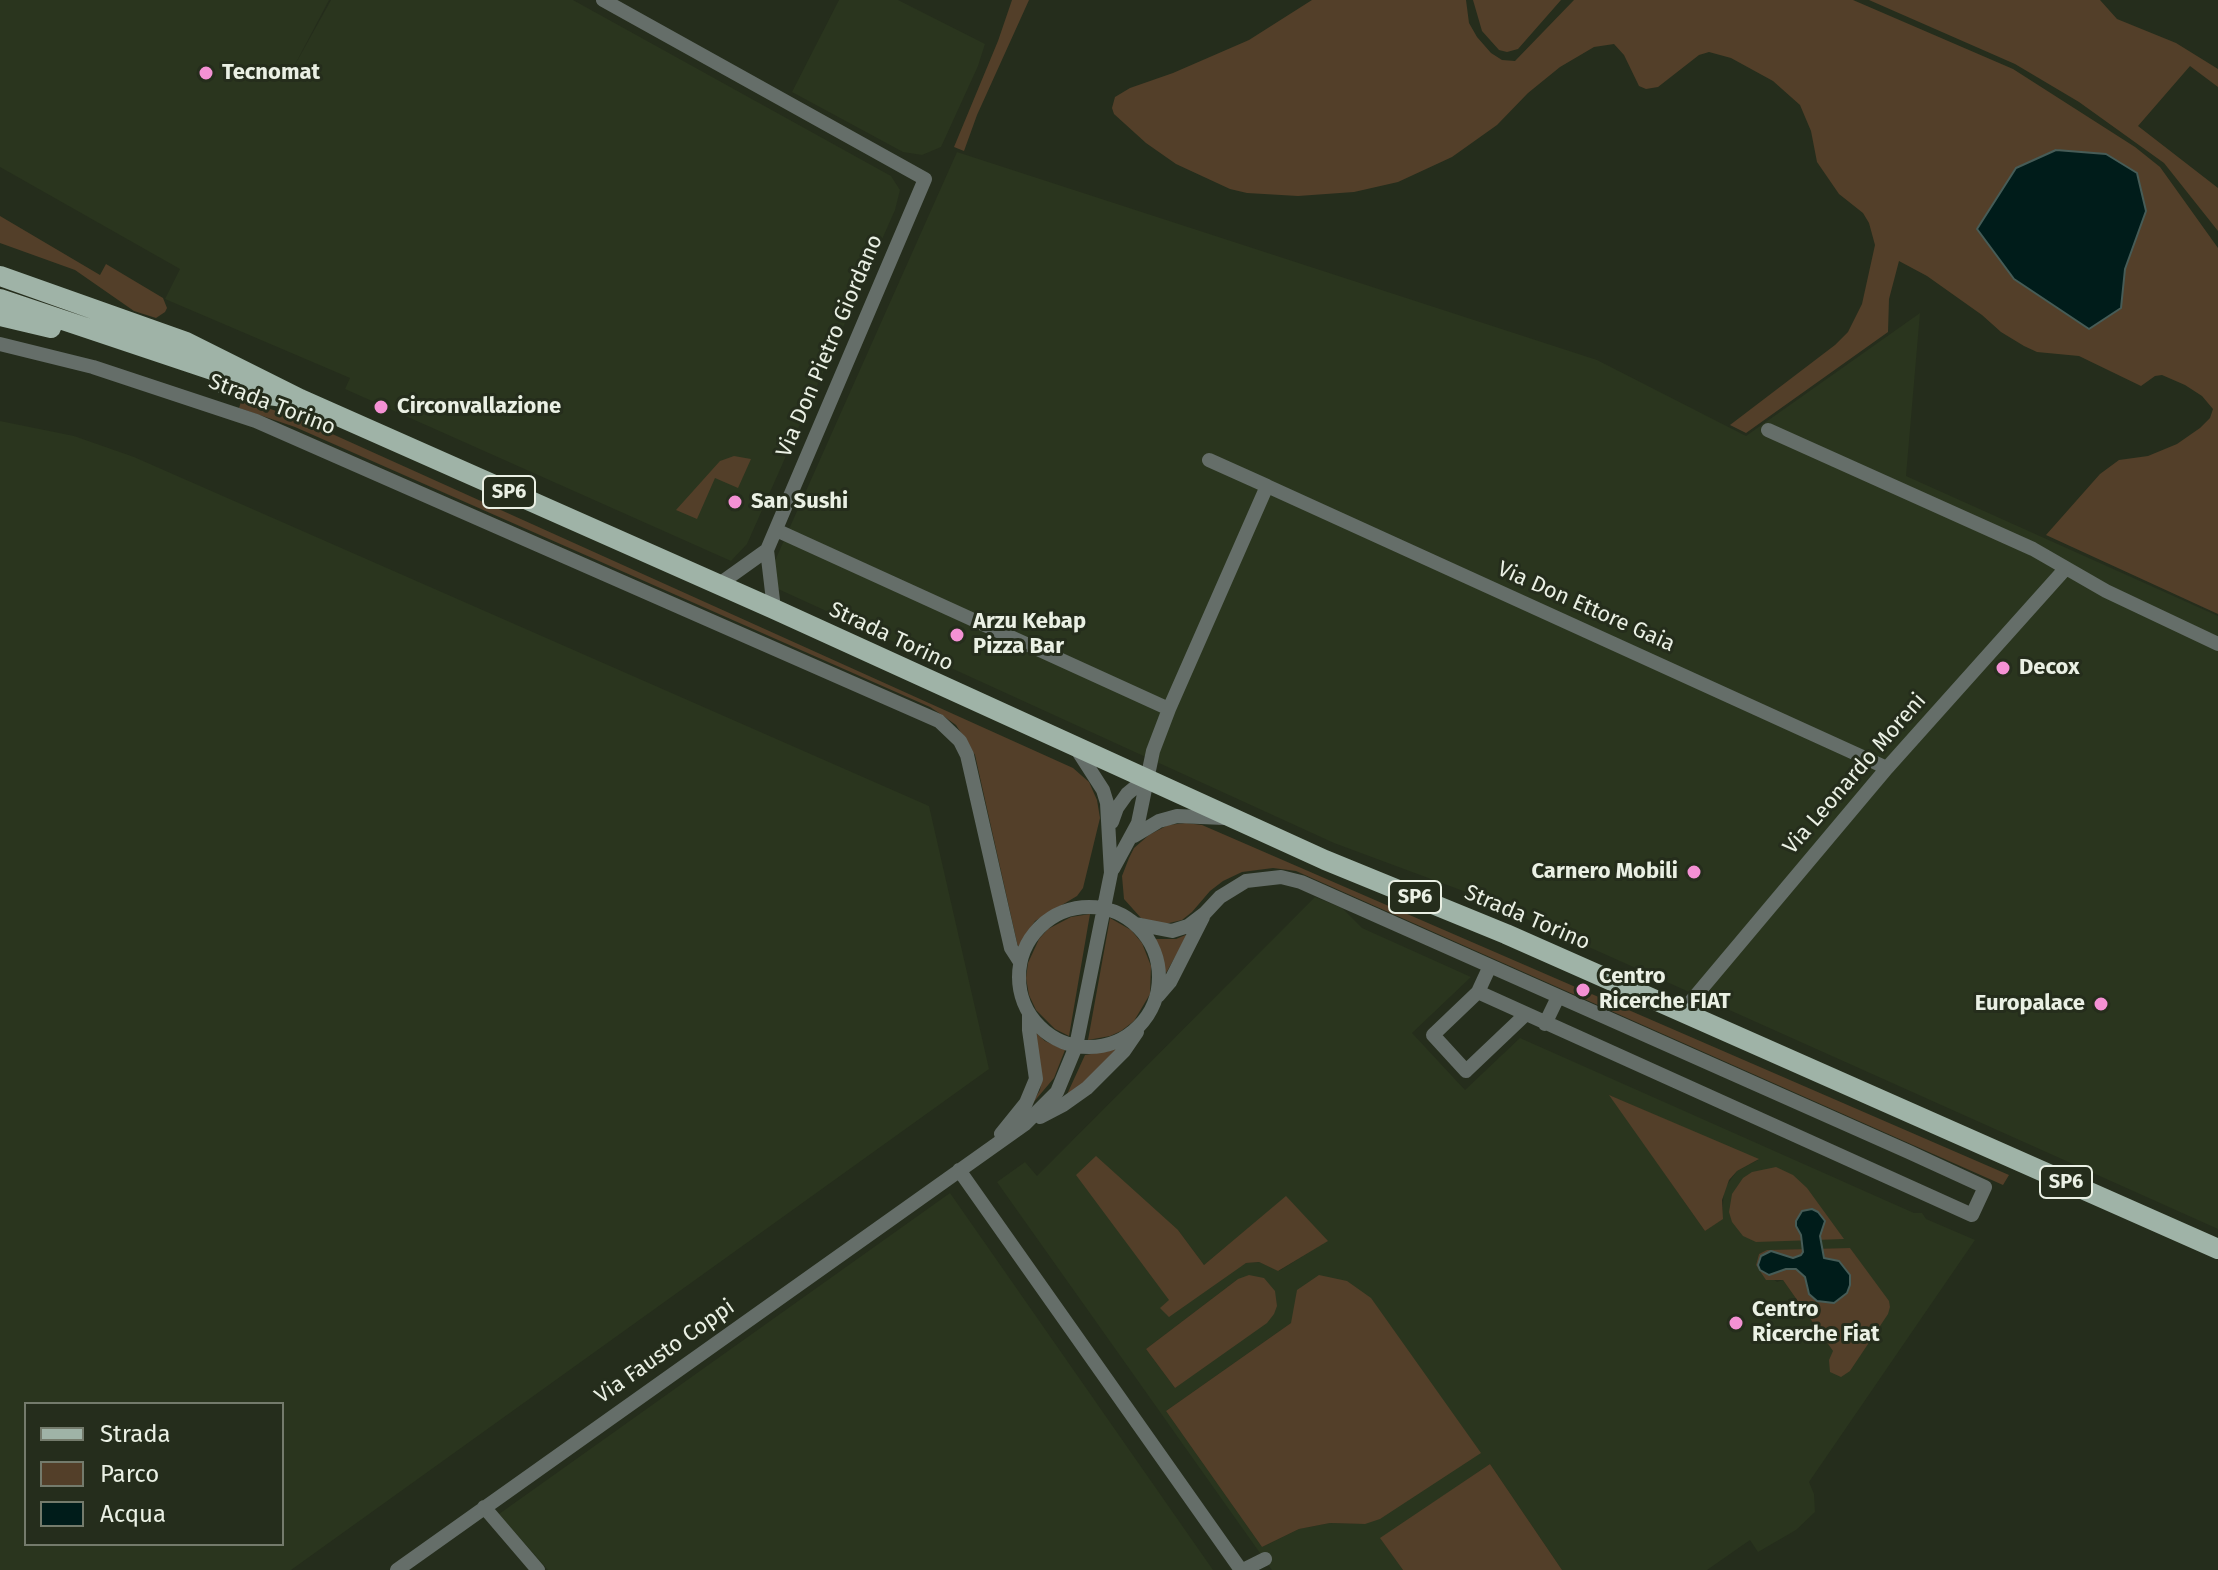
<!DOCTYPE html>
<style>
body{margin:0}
#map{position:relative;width:2218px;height:1570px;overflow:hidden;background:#252d1c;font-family:"Fira Sans",sans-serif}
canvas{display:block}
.legend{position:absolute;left:24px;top:1402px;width:260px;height:144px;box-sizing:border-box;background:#252d1c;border:2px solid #747b6c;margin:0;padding:10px 14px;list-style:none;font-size:24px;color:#eaf0e4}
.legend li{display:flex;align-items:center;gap:16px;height:40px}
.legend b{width:40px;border:2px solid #747b6c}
</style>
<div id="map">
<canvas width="2218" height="1570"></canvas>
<ul class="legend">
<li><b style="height:10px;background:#9fb3a7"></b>Strada</li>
<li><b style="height:22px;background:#533f29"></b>Parco</li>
<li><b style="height:22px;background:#001c1a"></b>Acqua</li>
</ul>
</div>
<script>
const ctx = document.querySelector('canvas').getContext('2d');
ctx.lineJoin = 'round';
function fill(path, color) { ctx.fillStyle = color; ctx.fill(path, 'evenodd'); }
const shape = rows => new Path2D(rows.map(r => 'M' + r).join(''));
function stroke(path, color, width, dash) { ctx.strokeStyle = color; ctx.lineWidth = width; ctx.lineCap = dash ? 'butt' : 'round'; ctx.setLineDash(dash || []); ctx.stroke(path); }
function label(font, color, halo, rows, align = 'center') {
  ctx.font = font + ' "Fira Sans",sans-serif'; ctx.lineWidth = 6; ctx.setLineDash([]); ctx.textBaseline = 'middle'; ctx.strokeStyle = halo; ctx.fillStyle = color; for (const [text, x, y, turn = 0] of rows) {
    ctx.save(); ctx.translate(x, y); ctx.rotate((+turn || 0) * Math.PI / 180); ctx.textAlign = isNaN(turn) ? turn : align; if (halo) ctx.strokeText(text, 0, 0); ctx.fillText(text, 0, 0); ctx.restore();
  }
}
fill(shape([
 [0,0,329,0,291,72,331,0,573,0,891,176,900,190,895,210,747,544,731,561,345,389,350,378,165,299,180,269,0,167],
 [839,0,898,0,985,44,978,66,941,147,922,155,903,152,792,92],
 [957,152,1597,360,1746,436,1920,313,1906,476,2218,616,2218,1229,1466,892,1334,843,765,583],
 [0,421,74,436,134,457,929,806,989,1069,291,1570,0,1570],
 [26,1404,282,1404,282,1544,26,1544],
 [1315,897,1342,908,1362,928,1471,977,1412,1033,1465,1090,1520,1038,1914,1213,1922,1213,1926,1219,1975,1240,1809,1482,1814,1494,1815,1512,1796,1530,1758,1552,1750,1540,1707,1570,1562,1570,1490,1464,1381,1539,1403,1570,1272,1570,997,1182,1025,1162,1037,1176],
 [1611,1096,1758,1160,1737,1171,1724,1189,1722,1219,1705,1231],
 [1286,1197,1327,1241,1279,1271,1259,1262,1246,1263,1161,1308,1169,1301,1178,1230,1204,1265],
 [1850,1248,1890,1307,1850,1371,1829,1360,1834,1352,1783,1280,1777,1282,1756,1265,1759,1254,1767,1250],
 [1238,1279,1175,1388,1146,1349],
 [1291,1323,1365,1524,1330,1523,1299,1529,1262,1547,1166,1411],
 [950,1193,1213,1570,548,1570,499,1514]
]), '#2a351e');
fill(shape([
 [1012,0,1029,0,977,115,964,151,954,147,998,41],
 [1312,0,1466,0,1469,23,1477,37,1491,53,1502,60,1515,61,1574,0,1853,0,2013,69,2135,147,2160,167,2218,248,2218,614,2046,535,2100,474,2119,460,2148,456,2177,444,2200,428,2210,418,2213,409,2202,396,2185,385,2162,375,2155,376,2141,386,2079,356,2037,352,2024,346,2001,332,1982,315,1927,276,1899,261,1889,299,1888,332,1746,433,1730,425,1835,345,1848,332,1862,304,1875,245,1869,223,1863,213,1839,194,1817,162,1811,131,1800,105,1773,81,1731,58,1709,52,1699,55,1658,87,1646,89,1639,86,1624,55,1614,44,1594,47,1560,67,1528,93,1497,125,1452,157,1398,182,1354,192,1298,196,1247,193,1230,189,1176,164,1146,143,1114,114,1112,108,1115,97,1130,88,1173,73,1249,40],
 [2146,211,2125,269,2121,308,2089,328,2014,279,1977,228],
 [1473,0,1561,0,1518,49,1507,52,1499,50,1482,31],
 [1869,0,2100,0,2117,19,2176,43,2218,69,2218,87,2190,66,2138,126,2218,188,2218,231,2164,163,2079,102,2015,64],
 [0,216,100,275,106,264,163,298,167,308,165,312,156,318,134,311,75,270,0,243],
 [242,399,299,419,1073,768,1089,782,1097,800,1100,818,1083,888,1077,896,1035,921,1018,947,975,755,956,725,942,715,930,707,295,427,239,408],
 [734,456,751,459,738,488,715,478,697,519,676,510,720,461],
 [1186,823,1202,825,2009,1175,2003,1185,1296,871,1273,868,1242,872,1223,881,1210,891,1192,912,1182,920,1161,925,1141,918,1124,899,1122,876,1129,858,1134,848,1149,835,1168,825],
 [1090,914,1069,1036,1055,1029,1036,1010,1029,995,1026,978,1028,963,1039,939,1048,929,1071,917],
 [1110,918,1131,930,1142,943,1151,966,1150,994,1134,1021,1121,1031,1110,1036,1088,1040],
 [1188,934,1166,973,1155,939,1176,939],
 [1035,1032,1045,1041,1065,1050,1054,1078,1032,1104,1040,1090,1042,1077],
 [1124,1046,1064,1101,1085,1055,1109,1051],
 [1609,1095,1759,1159,1737,1171,1729,1180,1722,1200,1723,1219,1705,1231],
 [1096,1156,1178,1230,1204,1265,1286,1196,1328,1241,1278,1271,1259,1262,1246,1263,1169,1317,1160,1308,1169,1300,1076,1175],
 [1776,1167,1793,1175,1807,1188,1844,1239,1756,1242,1743,1236,1732,1222,1729,1212,1732,1194,1743,1178,1752,1172],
 [1850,1248,1889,1301,1890,1307,1888,1314,1850,1371,1841,1377,1830,1372,1829,1360,1833,1351,1783,1280,1766,1280,1756,1265,1759,1254,1767,1250],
 [1249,1275,1264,1278,1275,1291,1277,1306,1274,1314,1267,1323,1175,1388,1146,1349,1238,1279],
 [1319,1275,1347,1281,1371,1298,1481,1453,1380,1519,1365,1524,1330,1523,1299,1529,1262,1547,1166,1411,1291,1323,1297,1290],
 [1490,1464,1562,1570,1403,1570,1380,1538]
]), '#533f29');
const water = shape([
 [2056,150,2106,154,2137,173,2146,211,2125,269,2121,308,2089,329,2014,279,1977,229,2016,168,2056,150],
 [1812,1209,1818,1212,1825,1221,1820,1236,1824,1258,1839,1261,1850,1275,1850,1285,1847,1293,1834,1303,1817,1301,1809,1294,1805,1277,1796,1269,1786,1269,1769,1275,1760,1270,1758,1265,1761,1256,1771,1251,1793,1258,1801,1255,1803,1252,1801,1235,1796,1226,1796,1221,1802,1211,1812,1209]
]);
fill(water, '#001c1a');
stroke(water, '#465c57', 2);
stroke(shape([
 [603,0,925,179,767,550,718,585],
 [0,344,93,367,256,421,939,721,960,741,967,755,1011,948,1020,962],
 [1768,430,2033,549,2106,591,2218,644],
 [1209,460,1267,486],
 [776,530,1169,709],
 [767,550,774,609],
 [1112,822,1117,808,1127,794,1145,779],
 [1134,836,1159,821,1177,816,1224,818],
 [1113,869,1138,823,1153,751,1169,709,1267,486,1887,768],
 '1019 977a70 70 0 1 1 140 0a70 70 0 1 1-140 0Z',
 [1136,924,1172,931,1188,926,1205,913,1220,897,1246,881,1281,877,1301,882,1319,890,1909,1152,1985,1187,1972,1215,1478,992,1490,966],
 [1478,992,1433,1035,1466,1071,1526,1014],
 [1158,996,1170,982,1203,917],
 [1682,1012,1887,768,2066,568],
 [1545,1024,1558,997],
 [1040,1117,1063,1105,1087,1088,1124,1051,1137,1032],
 [1001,1134,1026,1103,1036,1079,1029,1030,1029,1014],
 [959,1170,1241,1570],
 [484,1507,538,1570],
 [397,1570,1025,1124,1057,1092,1076,1046,1111,873,1107,803,1103,790,1076,748],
 [1243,1570,1265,1559]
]), '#656e69', 14);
stroke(shape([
 [0,276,186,342,300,399,774,609,1325,860,1506,934,2218,1249],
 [0,299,239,379],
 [0,316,51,328],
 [222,383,253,393,284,397]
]), '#9fb3a7', 20);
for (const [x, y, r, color] of [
 [206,73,8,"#f491d4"],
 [381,407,8,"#f491d4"],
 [735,502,8,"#f491d4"],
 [957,635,8,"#f491d4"],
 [2003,668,8,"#f491d4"],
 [1694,872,8,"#f491d4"],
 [1583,990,8,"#f491d4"],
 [2101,1004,8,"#f491d4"],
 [1736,1323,8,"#f491d4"]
]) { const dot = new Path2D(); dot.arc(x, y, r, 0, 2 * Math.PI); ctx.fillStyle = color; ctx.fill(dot); stroke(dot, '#252d1c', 3); }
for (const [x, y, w] of [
 [509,492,52],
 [1415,897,52],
 [2066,1182,52]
]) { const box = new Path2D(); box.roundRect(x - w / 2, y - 16, w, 32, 6); ctx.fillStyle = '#252d1c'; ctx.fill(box); stroke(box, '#eaf0e4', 2); }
label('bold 20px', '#eaf0e4', null, [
 ["SP6",509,492],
 ["SP6",1415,897],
 ["SP6",2066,1182]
]);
label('bold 22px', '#eaf0e4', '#252d1c', [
 ["Tecnomat",222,73],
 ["Circonvallazione",397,407],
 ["San Sushi",751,502],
 ["Arzu Kebap",973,622],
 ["Pizza Bar",973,647],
 ["Decox",2019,668],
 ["Carnero Mobili",1678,872,"right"],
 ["Centro",1599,977],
 ["Ricerche FIAT",1599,1002],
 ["Europalace",2085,1004,"right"],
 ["Centro",1752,1310],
 ["Ricerche Fiat",1752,1335]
], 'left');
label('22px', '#eaf0e4', '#252d1c', [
 ["Via Don Pietro Giordano",830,346,-67],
 ["Strada Torino",272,405,21],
 ["Via Don Ettore Gaia",1586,607,24],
 ["Strada Torino",891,637,25],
 ["Via Leonardo Moreni",1855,774,-49],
 ["Strada Torino",1527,918,23],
 ["Via Fausto Coppi",665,1352,-35]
]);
</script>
